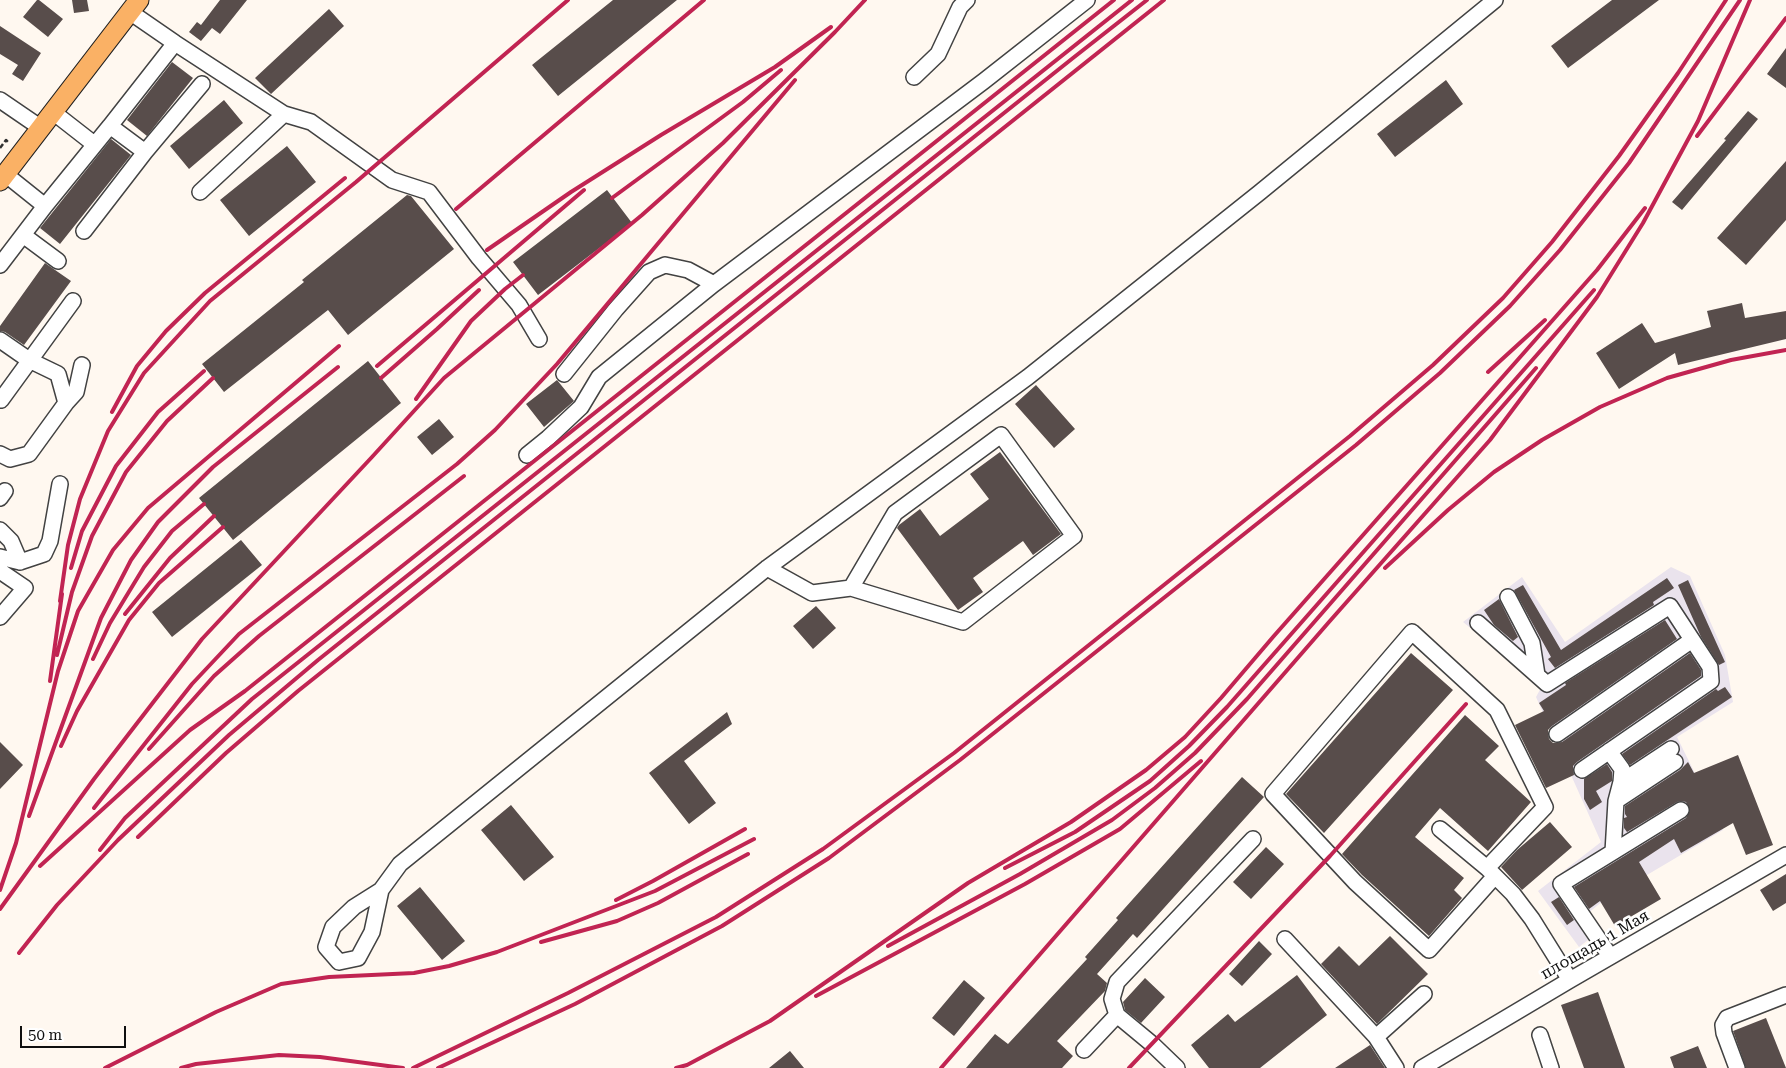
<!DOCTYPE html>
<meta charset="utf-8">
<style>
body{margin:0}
#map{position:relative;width:1786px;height:1068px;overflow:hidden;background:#fff8f0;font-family:"Roboto Serif",serif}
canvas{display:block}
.scale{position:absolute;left:20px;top:1026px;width:106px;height:22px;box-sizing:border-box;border:2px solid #0f0f0f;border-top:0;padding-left:6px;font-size:15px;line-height:18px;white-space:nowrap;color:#0f0f0f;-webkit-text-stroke:4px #fff;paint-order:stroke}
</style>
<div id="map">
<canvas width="1786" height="1068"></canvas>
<div class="scale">50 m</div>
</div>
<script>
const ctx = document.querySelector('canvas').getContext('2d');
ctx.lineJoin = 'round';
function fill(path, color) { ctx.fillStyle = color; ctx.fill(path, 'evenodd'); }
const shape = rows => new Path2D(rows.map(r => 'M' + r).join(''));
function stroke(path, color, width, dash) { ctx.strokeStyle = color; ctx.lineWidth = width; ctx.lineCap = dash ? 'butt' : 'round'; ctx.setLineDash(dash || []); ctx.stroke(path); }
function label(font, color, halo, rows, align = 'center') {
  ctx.font = font + ' "Roboto Serif",serif'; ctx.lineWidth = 5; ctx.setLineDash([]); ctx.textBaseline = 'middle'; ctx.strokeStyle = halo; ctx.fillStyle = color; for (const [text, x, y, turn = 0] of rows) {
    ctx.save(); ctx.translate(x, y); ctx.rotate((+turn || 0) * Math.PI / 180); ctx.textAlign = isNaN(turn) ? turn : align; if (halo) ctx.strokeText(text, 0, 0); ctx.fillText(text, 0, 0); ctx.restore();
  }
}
fill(shape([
 [1671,567,1690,576,1725,655,1733,702,1677,737,1723,830,1603,901,1577,922,1588,940,1579,947,1538,891,1601,842,1536,697,1542,686,1463,622,1522,577,1565,642]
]), '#eae3ed');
fill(shape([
 [37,0,39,0,63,19,48,37,23,17],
 [72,0,87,0,89,11,74,13],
 [220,0,247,0,220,34,212,28,201,41,189,32,197,22,201,25],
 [613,0,677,0,558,96,532,65],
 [1612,0,1659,0,1568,68,1551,46],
 [329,9,344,26,271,94,255,78],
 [0,26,41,53,23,81,12,74,18,65,0,54],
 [1786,48,1786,88,1767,74],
 [172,62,193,78,147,136,127,120],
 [1446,80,1463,104,1395,157,1377,134],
 [224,100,243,123,189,169,170,146],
 [1748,111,1758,119,1682,210,1672,202,1726,140,1724,139],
 [111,139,131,155,60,244,40,228],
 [287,146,316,182,249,236,220,200],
 [1786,161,1786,220,1746,265,1717,238],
 [607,190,632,223,538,295,513,262],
 [407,195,411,196,454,249,348,335,328,310,224,392,202,364,304,282,302,280],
 [45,263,71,281,24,345,5,332,0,331,0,326],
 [1742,303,1745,318,1786,311,1786,339,1678,365,1675,353,1619,389,1596,353,1642,323,1655,343,1711,327,1707,311],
 [368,361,401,403,233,540,199,498],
 [557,380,574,401,544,427,526,404],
 [1036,385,1075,429,1054,448,1015,404],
 [439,419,454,437,432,455,417,437],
 [1000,452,1061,534,1033,555,1023,541,973,578,983,592,958,610,897,528,899,525,920,509,940,536,989,499,970,474],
 [241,540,262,565,172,637,152,612],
 [1667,578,1674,588,1653,602,1654,605,1555,668,1548,659,1551,657,1514,590,1523,585,1561,650],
 [1688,580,1725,662,1719,665,1701,637,1678,585],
 [1499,599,1518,637,1513,641,1494,625,1484,610],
 [816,606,836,628,813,649,793,626],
 [1665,620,1677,639,1552,726,1548,730,1549,739,1553,743,1562,742,1690,653,1701,670,1701,676,1577,762,1573,766,1574,775,1546,788,1515,725,1544,711,1539,703,1566,685,1565,683],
 [1411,653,1453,690,1324,833,1286,794],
 [1725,687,1732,697,1630,765,1622,754,1716,689,1718,691],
 [727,712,732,724,684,761,716,803,689,824,649,773],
 [1465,715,1499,746,1485,760,1531,802,1488,851,1440,808,1415,837,1464,878,1454,890,1462,898,1429,936,1362,875,1342,854],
 [0,742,23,765,0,789],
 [1738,755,1773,845,1746,855,1733,823,1681,853,1674,839,1639,862,1661,899,1615,926,1600,901,1589,909,1574,887,1686,818,1690,810,1686,802,1681,801,1677,802,1627,832,1624,828,1624,818,1627,817,1625,814,1625,806,1680,770,1688,762,1694,773],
 [1607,764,1612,772,1612,781,1596,791,1602,802,1590,810,1584,799,1584,779],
 [1242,777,1264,797,1137,938,1133,934,1097,974,1107,983,1105,991,1057,1041,1073,1056,1062,1068,966,1068,995,1034,1008,1044,1087,959,1085,957,1118,920,1116,918],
 [511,805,554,857,524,881,481,830],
 [1550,822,1572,847,1522,890,1501,867,1517,850],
 [1266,847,1284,864,1251,899,1233,882],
 [1786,874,1786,903,1773,911,1760,890],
 [420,887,465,941,442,960,397,906],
 [1559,897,1574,920,1567,925,1551,902],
 [1390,936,1428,974,1377,1024,1321,964,1339,946,1359,966],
 [1259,941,1272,954,1242,986,1229,974],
 [1297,975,1327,1015,1260,1068,1209,1068,1191,1045,1228,1014,1235,1022],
 [1145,978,1165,997,1141,1023,1125,1010,1123,1002],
 [964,980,985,998,954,1036,932,1018],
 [1598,992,1625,1068,1584,1068,1561,1005],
 [1766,1018,1786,1068,1746,1068,1733,1031],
 [1370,1045,1385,1068,1335,1068],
 [1698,1046,1707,1068,1674,1068,1670,1057],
 [790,1051,804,1068,769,1068]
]), '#584d4b');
const minor = shape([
 [130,12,175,43,284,114,311,122,392,180,429,192,479,258,519,305,539,339],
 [175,43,110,126,145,152,202,84],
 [914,77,938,54,960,7,967,0],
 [0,100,41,128],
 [53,112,94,144],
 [5,174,45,206],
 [200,192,284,114],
 [84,231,145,152],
 [23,235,58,261],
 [0,265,45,206,110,126],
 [0,340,29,360,58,374,66,403,29,454,10,459,0,454],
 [564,374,616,309,649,272,665,265,688,270,714,284],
 [1,400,73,301],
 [66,403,76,392,82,365],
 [527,455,548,438,581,407,599,377,714,284,984,81,1087,0],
 [0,498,5,491],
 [0,530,11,541,20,562],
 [0,557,20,562,44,554,50,541,60,484],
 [767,568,812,593,851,588,963,622,1074,536,1001,435,895,513,851,588],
 [0,571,25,588,0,617],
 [1508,597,1532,643,1537,675],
 [1478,623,1547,684,1670,606,1710,667,1711,681,1582,770],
 [1557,734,1692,640],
 [1609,751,1622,769,1621,782,1616,801,1613,852],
 [1621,782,1671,749],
 [1616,801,1675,762],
 [1440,829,1487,868],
 [1495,876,1429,950,1355,882,1273,794,1412,632,1497,710,1545,807,1487,868,1513,894,1532,919,1570,980],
 [381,890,372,932,358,958,339,962,326,947,333,927,354,907,381,890,400,864,767,568,1028,377,1259,193,1495,0],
 [1285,939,1376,1037,1396,1068],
 [1610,956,1561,884,1681,810],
 [1540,1035,1551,1068],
 [1376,1037,1424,994],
 [1084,1050,1117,1015],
 [1177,1068,1152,1044,1117,1015,1112,999,1117,982,1253,839],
 [1422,1068,1570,980,1786,855],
 [1737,1068,1724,1033,1723,1025,1727,1018,1786,995]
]);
const major = shape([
 [0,181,139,0]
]);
stroke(minor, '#424242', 18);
stroke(major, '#202020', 21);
stroke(shape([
 [0,148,6,140,9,143]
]), '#313131', 2.5, [5, 2.5]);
stroke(minor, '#fff', 15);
stroke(major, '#fab165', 19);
stroke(shape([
 [1697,136,1786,18],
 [612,198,743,102,781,70],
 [456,209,704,0],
 [487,250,571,192,661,135,775,67,831,27],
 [377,366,584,190],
 [1488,372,1545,320],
 [381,378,437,329,479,290],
 [416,399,471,321,505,289,523,275],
 [112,412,137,366,166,331,205,293,345,178],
 [71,568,82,531,116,466,158,412,204,371],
 [1385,568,1448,510,1494,472,1542,440,1600,407,1667,378,1731,360,1786,350],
 [60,601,68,545,80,499,108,431,144,373,210,301,356,182,568,0],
 [125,614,170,558,214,516],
 [57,655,72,592,92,536,126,472,167,421,213,378],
 [93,659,110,623,144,567,172,531,204,504],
 [50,681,62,594],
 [61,746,77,711,129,620,159,583,223,527],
 [149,749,214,676,259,636,464,476],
 [94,808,192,684,239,634,457,464,495,430,557,364,795,80],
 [29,816,101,618,131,560,158,522,213,467,338,367],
 [138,837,226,753,298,691,1164,0],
 [100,850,125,818,252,699,1132,0],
 [40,866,190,730,245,691,1114,0],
 [1005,868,1075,832,1150,781,1189,746,1227,707,1594,290],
 [0,890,16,843,58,671,78,611,113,550,148,508,339,346],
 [616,900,653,881,745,829],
 [0,909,94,779,202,639,372,457,444,378,642,215,723,143,835,32,865,0],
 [541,942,617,921,658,903,748,854],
 [888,946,1020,874,1112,820,1155,788,1195,753,1247,699,1536,368],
 [19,953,57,905,118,840,229,735,318,660,1073,58,1147,0],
 [816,996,1025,884,1120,829,1201,761],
 [105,1068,216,1012,281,984,329,977,414,973,449,966,497,952,655,891,754,839],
 [181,1068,196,1064,279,1055,320,1057,403,1068],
 [413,1068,568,993,716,917,823,849,954,753,1350,436,1433,365,1503,298,1552,242,1619,156,1678,73,1726,0],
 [438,1068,575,1004,722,926,829,858,960,760,1356,445,1440,373,1510,306,1560,250,1629,163,1740,0],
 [676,1068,687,1065,770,1021,968,883,1071,822,1146,770,1185,737,1221,698,1273,637,1597,270,1645,208],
 [941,1068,1329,622,1490,440,1597,297,1643,223,1698,121,1750,0],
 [1129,1068,1330,856,1466,704]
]), '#c12452', 4);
label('16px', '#0f0f0f', '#fff', [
 ["площадь 1 Мая",1595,945,-30]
]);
</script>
